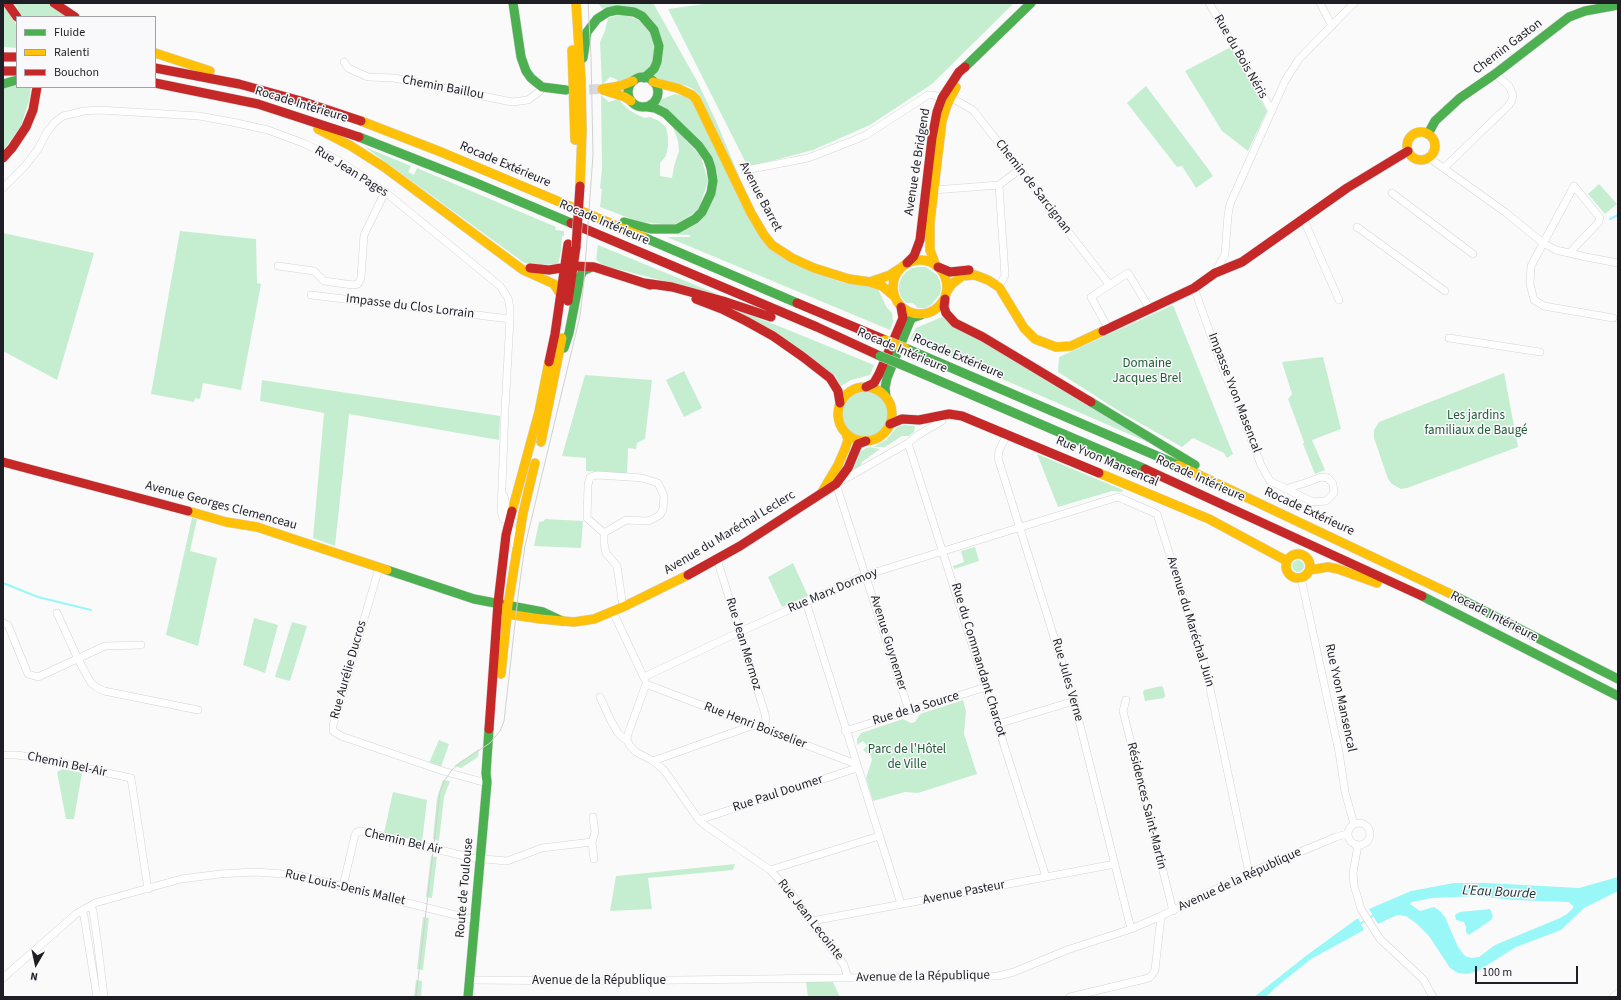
<!DOCTYPE html>
<meta charset="utf-8">
<style>
body{margin:0}
#map{position:relative;width:1621px;height:1000px;overflow:hidden;background:#fafafb;font-family:"Source Sans 3",sans-serif}
canvas{display:block}
.frame{position:absolute;inset:0;border:4px solid #1f1e24;pointer-events:none}
.legend{position:absolute;left:16px;top:16px;width:140px;height:72px;box-sizing:border-box;background:#f9f9fc;border:1px solid #a2a1a6;margin:0;padding:5px 7px;list-style:none;font-size:12px;color:#1f1e24}
.legend li{display:flex;align-items:center;gap:8px;height:20px}
.legend b{width:20px;border:1px solid #a2a1a6}
.north{position:absolute;left:16px;top:944px;width:40px;height:40px;-webkit-text-stroke:3px #f9f9fc;paint-order:stroke;rotate:189deg;font-size:11px;font-weight:700;line-height:16px;text-align:center;color:#1f1e24}
.north::after{content:'';display:block;margin:auto;width:14px;height:18px;background:#1f1e24;clip-path:polygon(50% 0,100% 100%,50% 72%,0 100%)}
.scale{position:absolute;left:1475px;top:966px;width:103px;height:18px;box-sizing:border-box;border:2px solid #1f1e24;border-top:0;padding-left:5px;font-size:12px;line-height:14px;white-space:nowrap;color:#1f1e24;-webkit-text-stroke:3px #f9f9fc;paint-order:stroke}
</style>
<div id="map">
<canvas width="1621" height="1000"></canvas>
<div class="frame"></div>
<ul class="legend">
<li><b style="height:5px;background:#4caf50"></b>Fluide</li>
<li><b style="height:5px;background:#ffc107"></b>Ralenti</li>
<li><b style="height:5px;background:#c62828"></b>Bouchon</li>
</ul>
<div class="north">N</div>
<div class="scale">100 m</div>
</div>
<script>
const ctx = document.querySelector('canvas').getContext('2d');
ctx.lineJoin = 'round';
function fill(path, color) { ctx.fillStyle = color; ctx.fill(path, 'evenodd'); }
const shape = rows => new Path2D(rows.map(r => 'M' + r).join(''));
function stroke(path, color, width, dash) { ctx.strokeStyle = color; ctx.lineWidth = width; ctx.lineCap = dash ? 'butt' : 'round'; ctx.setLineDash(dash || []); ctx.stroke(path); }
function label(font, color, halo, rows, align = 'center') {
  ctx.font = font + ' "Source Sans 3",sans-serif'; ctx.lineWidth = 3; ctx.setLineDash([]); ctx.textBaseline = 'middle'; ctx.strokeStyle = halo; ctx.fillStyle = color; for (const [text, x, y, turn = 0] of rows) {
    ctx.save(); ctx.translate(x, y); ctx.rotate((+turn || 0) * Math.PI / 180); ctx.textAlign = isNaN(turn) ? turn : align; if (halo) ctx.strokeText(text, 0, 0); ctx.fillText(text, 0, 0); ctx.restore();
  }
}
fill(shape([
 [14,3,49,3,70,17,23,17],
 [598,3,653,3,697,81,716,121,752,207,699,94,693,89,687,86,658,79,651,75,658,67,653,21,605,10,602,8],
 [712,3,1014,3,932,84,870,125,813,150,748,167,668,9],
 [3,4,17,26,17,48,3,47],
 [619,15,626,15,641,21,651,33,655,49,652,65,645,73,633,76,627,82,619,84,616,79,610,77,602,85,600,42,605,31,608,18],
 [1231,47,1267,111,1248,151,1222,131,1185,71],
 [17,85,17,87,31,87,29,101,21,126,3,151,3,88],
 [1146,86,1206,166,1213,176,1196,188,1182,166,1177,167,1127,103],
 [675,94,688,97,693,102,774,252,794,264,832,279,845,283,877,287,887,308,892,313,893,322,890,330,667,237,690,237,690,235,668,234,692,226,715,173,657,106,662,99],
 [601,95,609,102,618,99,629,110,638,115,645,118,650,117,659,121,666,127,668,137,668,146,666,156,660,163,660,176,672,178,674,166,679,151,678,141,672,125,701,157,708,181,698,211,674,225,639,222,600,207,602,189,600,188,602,169],
 [365,147,411,166,408,172,414,175,417,168,556,227,555,230,564,231,564,236,562,236,561,252,558,264,532,265,523,262],
 [1599,184,1617,204,1605,214,1588,194],
 [180,231,256,239,257,283,261,284,241,390,203,383,200,399,195,398,194,402,151,394],
 [3,233,94,253,57,380,3,351],
 [598,245,722,296,602,265,596,259],
 [919,267,926,267,937,275,940,281,941,288,940,294,931,305,925,308,918,308,913,303,906,303,901,297,899,291,899,284,902,277,906,272,912,268],
 [723,305,781,327,874,365,870,375,851,380,841,386,834,374,832,375],
 [1173,305,1233,454,1227,458,1224,453,1193,438,1182,447,1122,413,1058,372,1059,357],
 [942,317,1152,444,910,339,916,328],
 [1323,357,1341,429,1312,440,1325,470,1315,474,1303,444,1304,442,1288,399,1292,394,1282,362],
 [684,371,702,408,684,417,666,380],
 [1504,373,1518,447,1407,488,1401,489,1392,484,1388,479,1374,438,1374,430,1379,422],
 [585,375,652,380,645,439,637,443,636,449,628,448,627,474,586,471,586,458,562,456],
 [262,380,500,416,499,440,349,414,335,546,313,538,324,413,260,401],
 '842 414a23 23 0 1 1 46 0a23 23 0 1 1-46 0Z',
 [905,425,915,426,914,432,909,436,902,436,885,447,873,447,886,440,897,427],
 [870,447,880,449,862,462,860,467,853,470,860,452,866,448],
 [1037,454,1123,490,1122,492,1112,491,1058,507],
 [192,518,197,519,190,551,217,558,198,646,166,635],
 [545,519,583,521,581,548,534,546,539,522,544,521],
 [975,547,979,561,954,569,953,566,964,562,961,551],
 '1292 566a6 6 0 1 1 12 0a6 6 0 1 1-12 0Z',
 [793,563,808,596,782,607,768,577],
 [254,618,278,625,265,673,243,665],
 [292,622,307,626,290,681,275,677],
 [1161,686,1163,687,1165,695,1164,698,1145,701,1143,692,1144,690],
 [963,700,966,711,964,734,977,774,918,793,905,792,873,801,866,778,872,760,871,756,863,750,867,746,863,741,857,745,857,739,861,733,903,719,911,723,915,722,920,714],
 [439,740,449,744,441,767,429,763],
 [479,749,478,757,461,768,454,766],
 [62,769,82,773,74,819,66,819,57,772],
 [443,780,450,781,444,797,439,841,433,839,437,798],
 [393,792,427,800,422,842,384,833],
 [431,856,437,857,432,898,426,897],
 [735,864,733,870,648,878,652,909,610,911,616,876],
 [423,917,429,918,423,970,417,969],
 [416,980,422,981,421,997,414,997],
 [806,982,833,982,840,997,808,997]
]), '#c5eed0');
fill(shape([
 [1618,877,1618,891,1584,908,1561,930,1516,947,1478,971,1467,974,1458,973,1450,968,1429,936,1417,924,1406,916,1397,915,1378,924,1369,909,1411,891,1454,883,1486,883,1579,888],
 [1477,896,1513,900,1569,902,1574,907,1567,914,1560,918,1495,945,1479,957,1471,958,1465,956,1458,947,1445,917,1440,911,1434,907,1420,911,1410,904,1412,902,1432,898],
 [1490,909,1493,916,1491,920,1469,935,1466,932,1466,927,1464,922,1456,920,1455,915,1460,912],
 [1358,918,1364,930,1311,959,1275,988,1266,997,1254,997,1307,955]
]), '#99f7f8');
stroke(shape([
 [1610,219,1618,215],
 [3,583,38,597,91,610],
 [1360,924,1375,914]
]), '#99f7f8', 2);
stroke(shape([
 [574,90,602,89]
]), '#d9d9db', 10, [10, 5]);
const street = shape([
 [1209,3,1272,111],
 [1320,3,1332,26],
 [344,62,348,68,368,77,394,78,512,102,528,100,540,91,542,87],
 [1428,157,1505,212,1543,243,1556,250,1586,257,1618,263],
 [1444,168,1509,105,1512,100,1513,95,1509,86,1495,74],
 [746,170,808,158,852,141,866,135,928,95,933,95,942,98,950,97,973,110,1109,284],
 [999,185,1005,275,1001,283],
 [999,185,1019,170],
 [3,188,25,166,38,149,47,132,55,122,63,116,84,111,99,110,199,116,232,122,268,130,303,143,338,160,385,192,500,286,508,298,510,308,510,319,505,409,501,512,503,519,513,521],
 [934,190,999,185],
 [1392,193,1473,254],
 [1303,218,1339,300],
 [1357,227,1445,291],
 [1571,253,1573,249,1598,223,1600,218,1574,186,1531,266,1530,284,1534,300,1544,306,1613,318],
 [278,266,314,271,324,281,353,285,358,284,361,278,364,235,385,192],
 [1215,273,1225,254,1228,215,1230,204,1285,81,1299,59,1354,3],
 [1194,288,1224,372,1239,406,1261,465,1270,481,1313,502,1326,501,1334,493,1333,484,1328,478,1321,477,1305,483,1285,489],
 [311,295,510,319],
 [1108,328,1091,297,1128,273,1150,309],
 [1449,338,1540,352],
 [1007,434,999,451,998,458,1074,701,1131,929],
 [908,443,1046,877],
 [504,496,514,536,514,544],
 [604,533,587,518,588,485,590,477,597,475,629,477,642,478,658,483,664,496,663,509,660,515,651,520,647,521,626,520,604,533,604,543,606,553,617,566,623,607],
 [717,559,765,714,766,720,763,728],
 [379,568,333,725,333,731,341,736,443,771,479,781,487,782],
 [1301,578,1339,752,1345,792,1354,824],
 [806,602,901,904],
 [613,612,645,680],
 [57,613,78,659,91,683,96,687,104,691,198,710],
 [3,623,8,625,28,674,38,677,105,646,141,645],
 [644,677,733,635,866,575,1118,497,1157,514,1207,674,1249,873],
 [646,684,856,764],
 [600,697,610,719,618,733,623,738,627,740,630,746,636,752,653,761,664,770,699,820,706,826,770,870,790,892,844,965,847,975,851,978],
 [1126,700,1123,711,1173,911],
 [909,711,836,484,908,443,918,435,942,421],
 [998,724,1074,701],
 [845,731,986,687],
 [627,740,628,734,646,684],
 [3,755,16,755,33,757,131,778,148,889],
 [653,761,754,725],
 [699,820,857,768],
 '1348 834a11 11 0 1 1 22 0a11 11 0 1 1-22 0Z',
 [592,842,595,832,593,817],
 [1358,845,1353,873,1354,885,1361,909,1380,939,1423,979,1433,997],
 [770,870,879,836],
 [343,886,355,835,357,832,361,831,473,858,507,861,542,848,592,842,594,859],
 [91,906,93,911,98,946,104,997],
 [82,911,84,916,97,997],
 [812,921,1115,864],
 [3,978,76,914,95,903,181,879,220,874,255,872,297,875,475,920],
 [470,980,600,981,998,976,1014,972,1067,950,1131,929,1161,916,1249,873,1336,837,1347,834],
 [1070,997,1149,978,1152,975,1155,970,1161,916],
 [1613,997,1618,993]
]);
const fast = shape([
 [513,3,521,57,526,71,531,78,542,87,566,90],
 [583,58,587,32,597,19,608,12,617,10,634,12,642,16,654,30,659,46,657,62,654,69,644,78],
 [965,67,1031,3],
 '628 92a15 15 0 1 1 30 0a15 15 0 1 1-30 0Z',
 [3,84,17,80],
 [1428,134,1435,121,1460,98,1495,74,1569,17,1585,11,1618,5],
 [359,137,476,183,571,223],
 [624,222,651,229,677,229,695,219,702,212,711,193,713,181,711,168,708,159,699,146,665,113,655,108,648,107],
 [643,237,797,303],
 [564,348,569,333,580,277,583,271,592,267],
 [905,348,1178,465],
 [900,364,1145,469],
 [886,397,885,388,887,378,910,321,912,318,921,315],
 [1091,402,1195,465],
 [387,570,474,599,543,612,562,621],
 [1453,595,1618,679],
 [1422,596,1618,696],
 [468,997,487,782,486,773,489,729]
]);
const slow = shape([
 [576,3,581,80,582,131,580,186],
 [572,50,575,140],
 [155,53,210,71],
 [653,82,677,88,692,95,696,99,751,213,764,235,772,245,792,258,814,268,849,279,870,282,882,286,894,296],
 [602,89,620,86,633,81],
 [603,90,625,97,631,101],
 [361,121,441,152,643,237],
 [318,129,351,146,384,167,523,270,554,284,561,295],
 '1407 146a14 14 0 1 1 28 0a14 14 0 1 1-28 0Z',
 '893 287a27 27 0 1 1 54 0a27 27 0 1 1-54 0Z',
 [936,266,930,250,930,222,942,121,947,105,956,87],
 [870,282,890,275,899,269],
 [947,291,952,284,962,276,975,275,988,280,999,287,1024,328,1035,339,1056,347,1071,346,1103,331],
 '838 414a27 27 0 1 1 54 0a27 27 0 1 1-54 0Z',
 [541,442,562,338],
 [1178,465,1453,595],
 [1099,473,1209,519,1287,561],
 [822,492,838,465,845,449,848,440,846,433],
 [188,511,226,522,257,527,387,570],
 [512,511,539,412,549,362],
 '1286 566a12 12 0 1 1 24 0a12 12 0 1 1-24 0Z',
 [1310,570,1328,567,1338,569,1377,583],
 [502,608,507,614,541,619,574,622,594,619,623,607,688,575],
 [501,674,508,605,523,513,535,463]
]);
const jam = shape([
 [7,3,17,17],
 [54,3,75,17],
 [3,57,17,57],
 [155,68,239,84,301,101,361,121],
 [3,71,17,71],
 [155,83,258,104,359,137],
 [3,158,12,148,26,127,33,110,37,87],
 [571,223,817,327,880,356],
 [572,259,574,266,594,267,650,285],
 [907,263,914,256,920,240,932,138,937,112,942,98,959,72,965,67],
 [938,267,950,272,969,270],
 [530,268,549,270,574,266],
 [644,283,672,287,723,301,771,317],
 [696,299,722,309,746,321,773,336,803,357,830,378,838,391,840,403],
 [945,299,944,307,946,313,955,323,983,337,1091,402],
 [568,301,576,247],
 [797,303,885,340],
 [1103,331,1194,288,1215,273,1242,262,1347,188,1408,151],
 [549,362,555,334,568,244],
 [866,387,874,383,879,374,903,318,901,307],
 [890,424,902,419,919,420,949,414,962,416,1099,473],
 [3,462,188,511],
 [1145,469,1422,596],
 [688,575,740,546,836,484,848,468,858,444,866,441],
 [489,729,498,603,506,535,512,511]
]);
stroke(street, '#d4d4d7', 8);
stroke(fast, '#d4d4d7', 10);
stroke(slow, '#d4d4d7', 10);
stroke(jam, '#d4d4d7', 10);
stroke(street, '#fefefe', 7);
stroke(fast, '#4caf50', 9);
stroke(slow, '#ffc107', 9);
stroke(jam, '#c62828', 9);
stroke(shape([
 [416,997,440,792,444,781,452,770,461,762,490,743,500,731,504,721,519,588,525,546,580,316,584,281,593,155,591,57,588,3]
]), '#d1d1d1', 1);
const fastBridge = shape([
 [880,356,900,364]
]);
const slowBridge = shape([
 [885,340,905,348]
]);
const jamBridge = shape([
 [576,247,580,186]
]);
stroke(fastBridge, '#d4d4d7', 10, []);
stroke(slowBridge, '#d4d4d7', 10, []);
stroke(jamBridge, '#d4d4d7', 10, []);
stroke(fastBridge, '#4caf50', 9);
stroke(slowBridge, '#ffc107', 9);
stroke(jamBridge, '#c62828', 9);
label('13px', '#1f1e24', '#f9f9fc', [
 ["Chemin Gaston",1508,47,-37],
 ["Rue du Bois Néris",1240,57,60],
 ["Chemin Baillou",443,88,11],
 ["Rocade Intérieure",301,105,17],
 ["Avenue de Bridgend",918,162,-81],
 ["Rocade Extérieure",505,165,23],
 ["Rue Jean Pages",351,172,32],
 ["Chemin de Sarcignan",1033,187,52],
 ["Avenue Barret",760,197,62],
 ["Rocade Intérieure",604,223,23],
 ["Impasse du Clos Lorrain",410,307,7],
 ["Rocade Intérieure",902,351,23],
 ["Rocade Extérieure",958,357,23],
 ["Impasse Yvon Masencal",1234,393,69],
 ["Rue Yvon Mansencal",1107,462,23],
 ["Rocade Intérieure",1200,479,24],
 ["Avenue Georges Clemenceau",221,506,15],
 ["Rocade Extérieure",1309,512,25],
 ["Avenue du Maréchal Leclerc",730,533,-31],
 ["Rue Marx Dormoy",833,591,-23],
 ["Rocade Intérieure",1494,617,27],
 ["Avenue du Maréchal Juin",1190,622,73],
 ["Avenue Guynemer",888,643,73],
 ["Rue Jean Mermoz",743,644,73],
 ["Rue du Commandant Charcot",978,660,73],
 ["Rue Aurélie Ducros",349,670,-74],
 ["Rue Jules Verne",1067,680,74],
 ["Rue Yvon Mansencal",1340,698,78],
 ["Rue de la Source",916,709,-17],
 ["Rue Henri Boisselier",755,726,21],
 ["Chemin Bel-Air",67,765,12],
 ["Rue Paul Doumer",778,794,-18],
 ["Résidences Saint-Martin",1146,806,76],
 ["Chemin Bel Air",403,842,13],
 ["Avenue de la République",1240,880,-25],
 ["Rue Louis-Denis Mallet",345,888,13],
 ["Route de Toulouse",465,888,-85],
 ["Avenue Pasteur",964,893,-11],
 ["Rue Jean Lecointe",810,920,52],
 ["Avenue de la République",923,977,-1],
 ["Avenue de la République",599,981]
]);
label('13px', '#225c36', '#f9f9fc', [
 ["Domaine",1147,364],
 ["Jacques Brel",1147,379],
 ["Les jardins",1476,416],
 ["familiaux de Baugé",1476,431],
 ["Parc de l'Hôtel",907,750],
 ["de Ville",907,765]
]);
label('italic 14px', '#172e2e', '#f9f9fc', [
 ["L'Eau Bourde",1499,893,3]
]);
</script>
